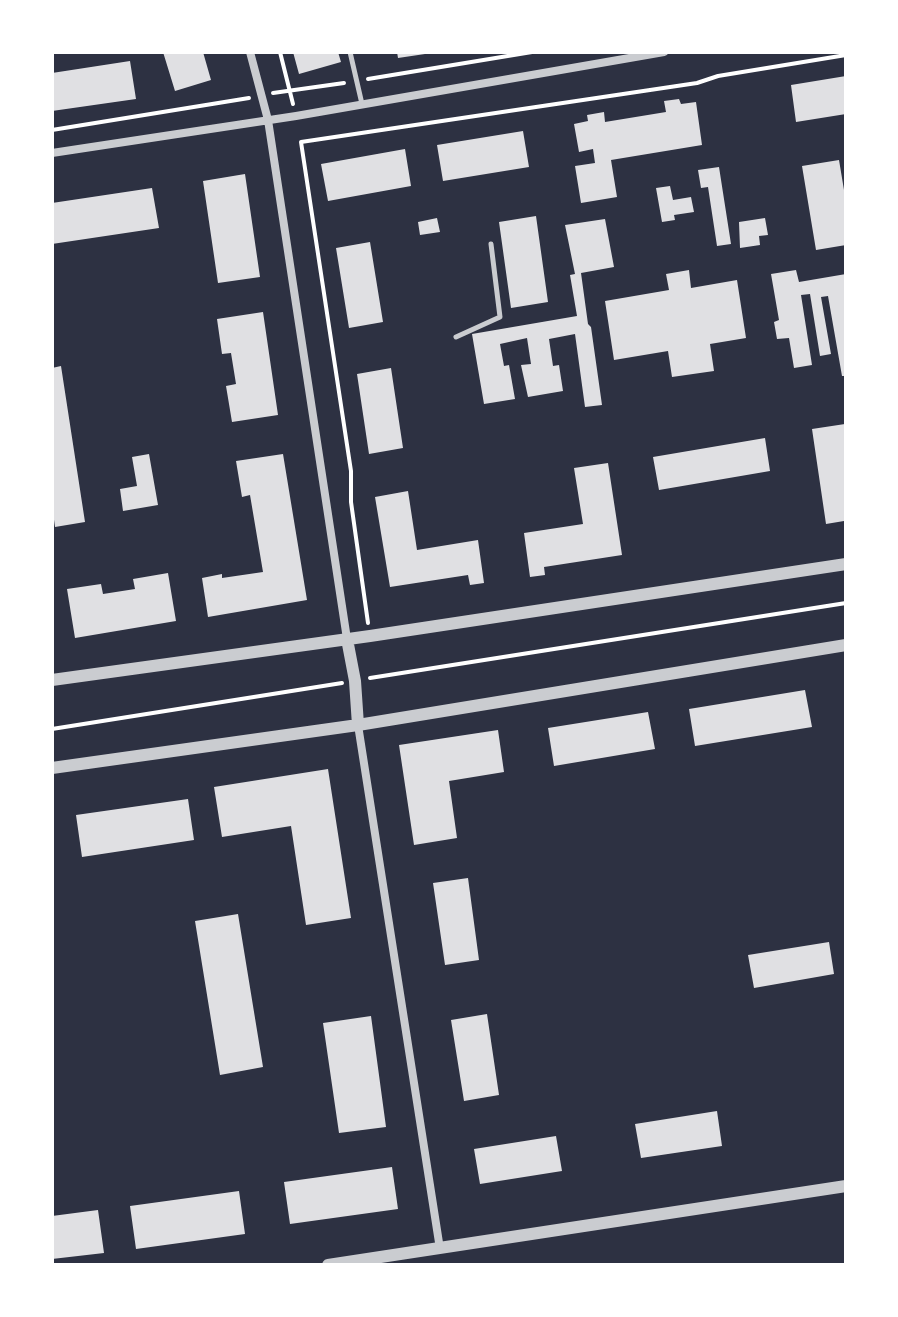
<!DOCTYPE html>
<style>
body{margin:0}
#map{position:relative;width:898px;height:1317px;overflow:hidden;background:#2d3142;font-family:Helvetica,sans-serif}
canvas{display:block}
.frame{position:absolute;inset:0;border:54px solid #fff;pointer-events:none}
</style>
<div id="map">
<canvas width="898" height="1317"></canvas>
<div class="frame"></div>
</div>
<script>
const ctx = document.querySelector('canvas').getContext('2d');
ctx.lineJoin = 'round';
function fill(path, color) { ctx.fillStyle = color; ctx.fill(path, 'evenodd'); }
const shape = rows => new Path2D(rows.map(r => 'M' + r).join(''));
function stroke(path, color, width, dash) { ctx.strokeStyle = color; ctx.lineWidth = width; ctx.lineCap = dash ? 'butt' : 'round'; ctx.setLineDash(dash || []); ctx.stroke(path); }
fill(shape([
 [163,52,203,52,211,80,175,91],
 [293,52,338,52,341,62,299,74],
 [397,52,425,52,425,54,398,58],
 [130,61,136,99,52,111,52,73],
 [846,76,846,114,796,122,791,85],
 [679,99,681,104,696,102,702,145,611,160,617,197,581,203,575,166,595,163,593,149,579,152,574,124,588,121,587,115,604,112,605,122,666,112,664,101],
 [523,131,529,167,443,181,437,145],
 [405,149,411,186,328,201,321,164],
 [839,160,846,202,846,245,816,250,802,166],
 [719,167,731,244,717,246,708,187,701,188,698,170],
 [245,174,260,277,218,283,203,181],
 [670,186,673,200,691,197,694,212,674,215,675,220,662,222,656,188],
 [152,188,159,228,52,244,52,203],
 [536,216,548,302,511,308,499,222],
 [437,218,440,232,420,235,418,222],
 [765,218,768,235,759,236,760,245,740,248,739,222],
 [605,219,614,267,581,273,588,324,591,327,602,405,585,407,575,334,549,339,553,366,559,365,563,391,528,397,521,365,531,364,527,338,500,344,504,366,509,365,515,399,484,404,472,334,577,316,570,275,575,274,565,225],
 [370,242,383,322,349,328,336,248],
 [689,270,691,288,737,280,746,338,710,344,714,371,672,377,668,351,614,360,605,301,669,290,666,274],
 [796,270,799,282,846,274,846,376,842,376,828,296,821,297,831,354,820,356,810,294,801,295,812,365,794,368,789,338,777,339,774,322,779,320,771,274],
 [263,312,278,415,232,422,226,386,236,384,231,353,222,354,217,319],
 [61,366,85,522,55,527,52,505,52,368],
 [391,368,403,448,369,454,357,374],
 [845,424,846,516,844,517,844,521,826,524,812,429],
 [765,438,770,471,659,490,653,457],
 [149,454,158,505,123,511,120,489,137,486,132,457],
 [283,454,307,600,208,617,202,578,222,574,222,578,263,572,250,495,242,497,236,461],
 [608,463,622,555,544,567,545,575,530,577,524,533,583,524,574,468],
 [408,491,417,550,478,540,484,583,470,585,468,575,390,587,375,497],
 [168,573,176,621,75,638,67,589,101,584,103,594,135,589,133,579],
 [805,690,812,727,695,746,689,709],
 [648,712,655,749,554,766,548,728],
 [498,730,504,772,449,781,457,838,414,845,399,745],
 [328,769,351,918,306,925,291,826,222,837,214,787],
 [188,799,194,840,82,857,76,815],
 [468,878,479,960,445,965,433,883],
 [238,914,263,1067,220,1075,195,921],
 [829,942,834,974,754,988,748,955],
 [487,1014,499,1095,464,1101,451,1020],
 [371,1016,386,1127,339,1133,323,1023],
 [717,1111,722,1146,641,1158,635,1124],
 [556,1136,562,1171,480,1184,474,1149],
 [392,1167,398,1209,290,1224,284,1182],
 [239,1191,245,1234,136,1249,130,1206],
 [98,1210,104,1253,52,1259,52,1216]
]), '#e0e0e3');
stroke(shape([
 [280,52,293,104],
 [368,79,532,52],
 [273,93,344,83],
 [52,130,249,98],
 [368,623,351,502,351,471,301,142,697,83,718,76,846,55],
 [370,678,846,603],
 [52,729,342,683]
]), '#fff', 4);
stroke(shape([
 [350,52,362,104],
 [456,337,500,317,491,244]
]), '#caccd0', 5);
stroke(shape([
 [250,52,268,120,347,639],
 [52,153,296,116,664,52],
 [358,725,440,1249]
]), '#caccd0', 8);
stroke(shape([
 [347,639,355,681,358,725],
 [52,680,370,636,846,564],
 [52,768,358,725,846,645],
 [328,1265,846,1186]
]), '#caccd0', 12);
</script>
